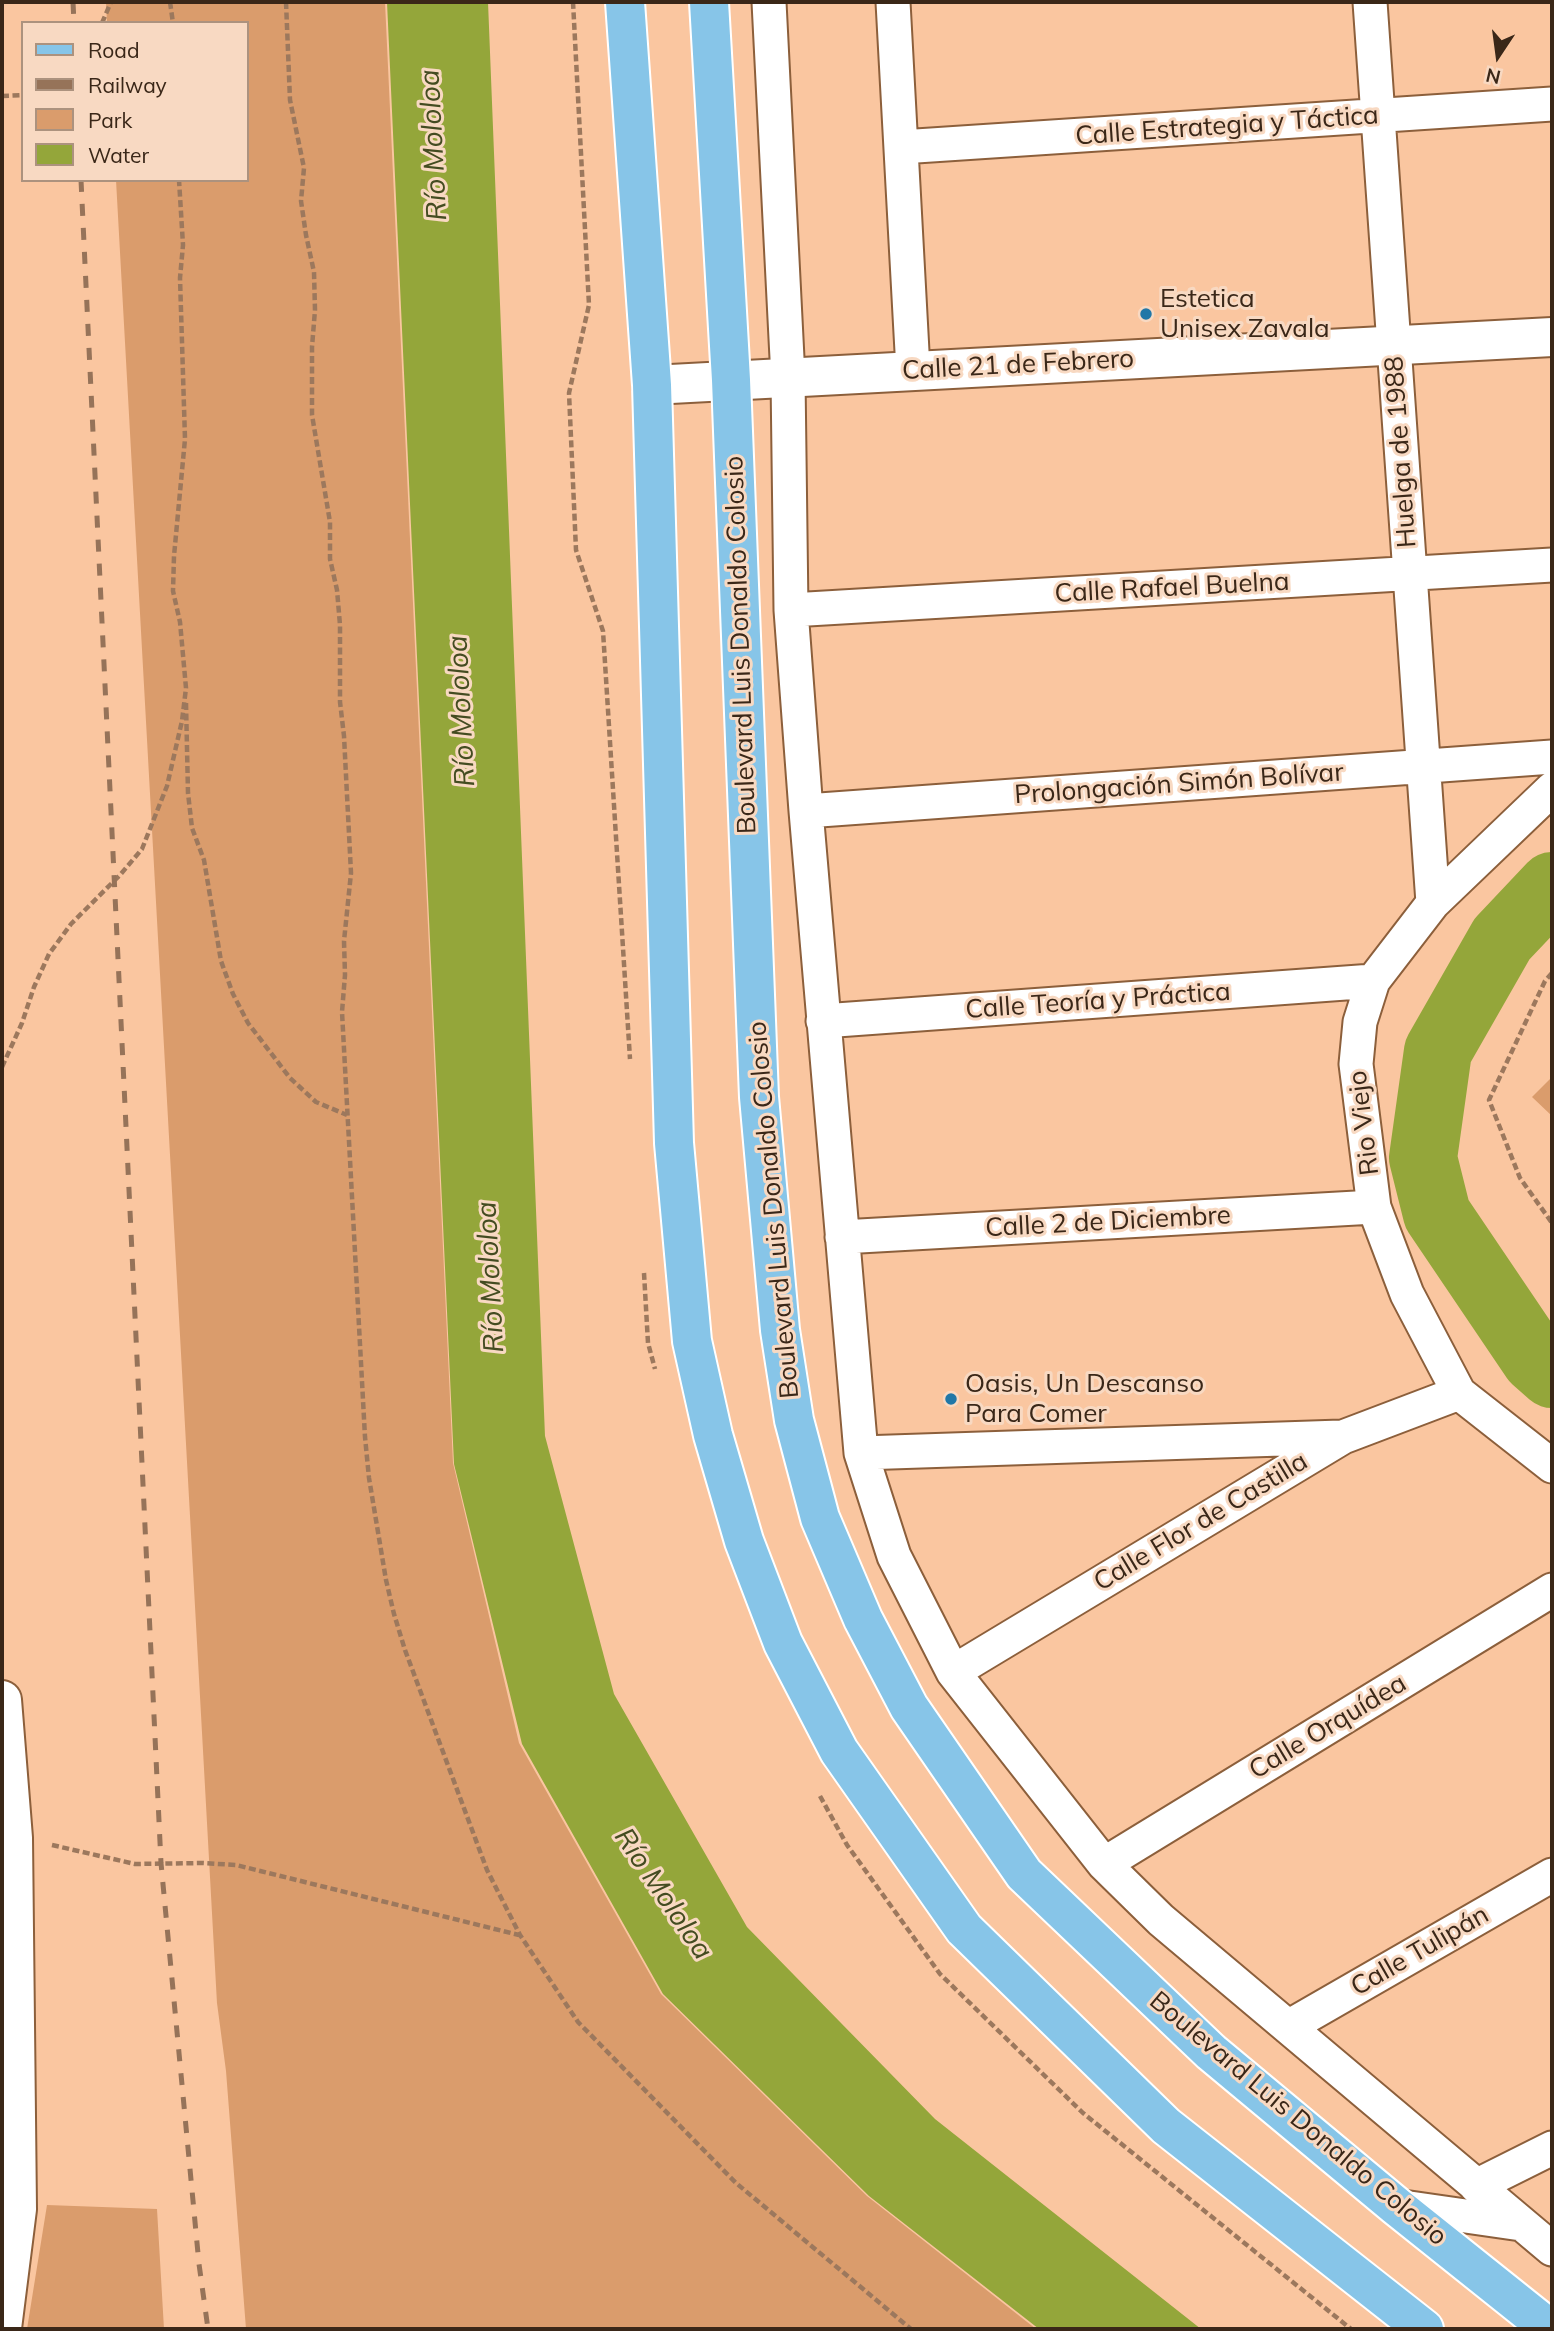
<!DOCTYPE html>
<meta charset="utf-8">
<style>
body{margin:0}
#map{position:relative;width:1554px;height:2331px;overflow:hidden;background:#fac6a0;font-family:Mulish,sans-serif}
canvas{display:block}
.frame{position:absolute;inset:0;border:4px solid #3a2718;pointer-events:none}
.legend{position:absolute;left:21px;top:21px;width:228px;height:161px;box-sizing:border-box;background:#f8d9c2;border:2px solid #ac927e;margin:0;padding:9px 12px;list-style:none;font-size:21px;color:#3a2718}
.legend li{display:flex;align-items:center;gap:14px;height:35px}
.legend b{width:35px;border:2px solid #ac927e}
.north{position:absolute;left:1463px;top:21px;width:70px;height:70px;-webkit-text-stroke:5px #f8d9c2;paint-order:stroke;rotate:193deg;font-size:19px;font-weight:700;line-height:28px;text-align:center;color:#3a2718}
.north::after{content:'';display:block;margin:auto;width:24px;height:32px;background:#3a2718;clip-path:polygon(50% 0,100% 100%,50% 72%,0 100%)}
</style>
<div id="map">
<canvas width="1554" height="2331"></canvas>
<div class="frame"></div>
<ul class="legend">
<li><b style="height:9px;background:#87c5e8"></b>Road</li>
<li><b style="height:9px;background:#967359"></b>Railway</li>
<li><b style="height:19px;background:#da9c6c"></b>Park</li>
<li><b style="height:19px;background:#94a63a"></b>Water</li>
</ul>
<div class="north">N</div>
</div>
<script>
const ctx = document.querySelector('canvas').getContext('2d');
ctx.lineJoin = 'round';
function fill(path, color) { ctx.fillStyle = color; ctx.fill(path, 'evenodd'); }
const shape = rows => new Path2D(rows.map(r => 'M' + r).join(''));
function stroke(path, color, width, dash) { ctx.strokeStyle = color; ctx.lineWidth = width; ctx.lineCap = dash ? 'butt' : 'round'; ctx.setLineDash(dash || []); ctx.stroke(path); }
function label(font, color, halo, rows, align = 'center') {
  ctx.font = font + ' Mulish,sans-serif'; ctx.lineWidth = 6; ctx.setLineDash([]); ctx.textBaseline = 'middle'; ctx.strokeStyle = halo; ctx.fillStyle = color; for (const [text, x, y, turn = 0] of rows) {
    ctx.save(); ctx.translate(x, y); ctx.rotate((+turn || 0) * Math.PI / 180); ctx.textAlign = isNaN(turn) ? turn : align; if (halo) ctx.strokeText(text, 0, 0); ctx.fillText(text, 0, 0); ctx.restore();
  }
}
fill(shape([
 [106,2,385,2,453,1463,519,1743,661,1994,867,2196,1036,2329,246,2329,226,2071,217,2003,116,180,247,180,247,23,107,23],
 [1552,1077,1552,1116,1532,1097],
 [47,2205,157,2209,164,2329,27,2329]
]), '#da9c6c');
fill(shape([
 [387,2,488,2,545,1436,614,1694,747,1927,935,2119,1201,2329,1039,2329,869,2196,663,1994,522,1744,454,1464]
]), '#94a63a');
stroke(shape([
 [1552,886,1502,939,1438,1051,1423,1158,1437,1214,1535,1359,1552,1374]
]), '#94a63a', 68);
const minor = shape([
 [769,2,788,378,791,610,806,811,861,1453,894,1556,953,1672,1104,1864,1161,1920,1552,2249],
 [893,2,913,370],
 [1370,2,1433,903],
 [901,147,1552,104],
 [791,610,1552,565],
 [1552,789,1433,903,1373,981,1360,1022,1356,1064,1374,1207,1407,1294,1459,1393,1552,1466],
 [806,811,1552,757],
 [823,1021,1373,981],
 [842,1237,1374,1207],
 [861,1453,1341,1437],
 [953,1672,1343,1437,1459,1393],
 [1104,1864,1552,1590],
 [1288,2027,1552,1875],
 [1476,2186,1552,2148],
 [1396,2206,1521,2224]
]);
const tertiary = shape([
 [652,385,1552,337],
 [2,1700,13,1838,17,2209,2,2328]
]);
const primary = shape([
 [625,2,652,385,674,1143,692,1341,713,1435,744,1541,783,1643,839,1751,964,1929,1166,2126,1424,2329],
 [709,2,731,380,759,1097,780,1330,794,1420,820,1518,863,1619,909,1707,1024,1874,1211,2052,1396,2206,1550,2329]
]);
stroke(minor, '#8c5f3b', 37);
stroke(tertiary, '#8c5f3b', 42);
stroke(primary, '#fff', 42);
stroke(shape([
 [170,2,173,23],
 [286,2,290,100,304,168,301,201,306,235,314,272,315,310,312,347,312,415,330,522,330,559,337,590,340,625,340,702,344,736,351,873,344,941,345,975,342,1012,365,1437,369,1478,386,1580,394,1614,405,1650,487,1870,520,1935,578,2022,736,2183,911,2329],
 [573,2,589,305,569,393,576,550,603,631,630,1059],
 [102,23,111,2],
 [2,96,23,95],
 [186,703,188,793,192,828,204,860,221,961,233,994,248,1023,290,1078,316,1102,347,1115],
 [1552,973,1545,981,1489,1100,1520,1178,1552,1223],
 [2,1067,22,1023,34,987,49,954,71,924,120,875,142,849,167,786,182,721,186,688,180,622,173,591,174,556,185,439,180,278,183,245,179,180],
 [644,1273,648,1343,655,1369],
 [820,1796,847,1845,940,1974,1083,2113,1351,2329],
 [52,1845,135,1864,202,1863,236,1865,519,1935]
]), '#9c785d', 4.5, [7, 3.5]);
stroke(minor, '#fff', 33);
stroke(tertiary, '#fff', 38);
stroke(primary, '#87c5e8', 38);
stroke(shape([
 [73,2,74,23],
 [81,180,161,1863,199,2264,208,2329]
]), '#967359', 5, [12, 12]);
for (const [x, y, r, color] of [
 [1146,314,7,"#2077a7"],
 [951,1399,7,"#2077a7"]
]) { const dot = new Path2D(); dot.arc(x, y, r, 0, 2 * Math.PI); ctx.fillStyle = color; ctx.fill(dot); stroke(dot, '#f8d9c2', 2.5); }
label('26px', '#3a2718', '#f8d9c2', [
 ["Calle Estrategia y Táctica",1227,126,-4],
 ["Calle 21 de Febrero",1018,365,-3],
 ["Huelga de 1988",1401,452,-94],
 ["Calle Rafael Buelna",1172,588,-3],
 ["Boulevard Luis Donaldo Colosio",741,645,-92],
 ["Prolongación Simón Bolívar",1179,784,-4],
 ["Calle Teoría y Práctica",1098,1001,-4],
 ["Rio Viejo",1364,1123,-97],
 ["Boulevard Luis Donaldo Colosio",774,1210,-95],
 ["Calle 2 de Diciembre",1108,1222,-3],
 ["Calle Flor de Castilla",1201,1522,-31],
 ["Calle Orquídea",1328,1727,-31],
 ["Calle Tulipán",1420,1951,-30],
 ["Boulevard Luis Donaldo Colosio",1298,2119,40]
]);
label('26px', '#3a2718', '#f8d9c2', [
 ["Estetica",1160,299],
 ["Unisex Zavala",1160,329],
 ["Oasis, Un Descanso",965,1384],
 ["Para Comer",965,1414]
], 'left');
label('italic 28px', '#444c21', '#f8d9c2', [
 ["Río Mololoa",434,145,-93],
 ["Río Mololoa",462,711,-93],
 ["Río Mololoa",491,1277,-93],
 ["Río Mololoa",663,1894,56]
]);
</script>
